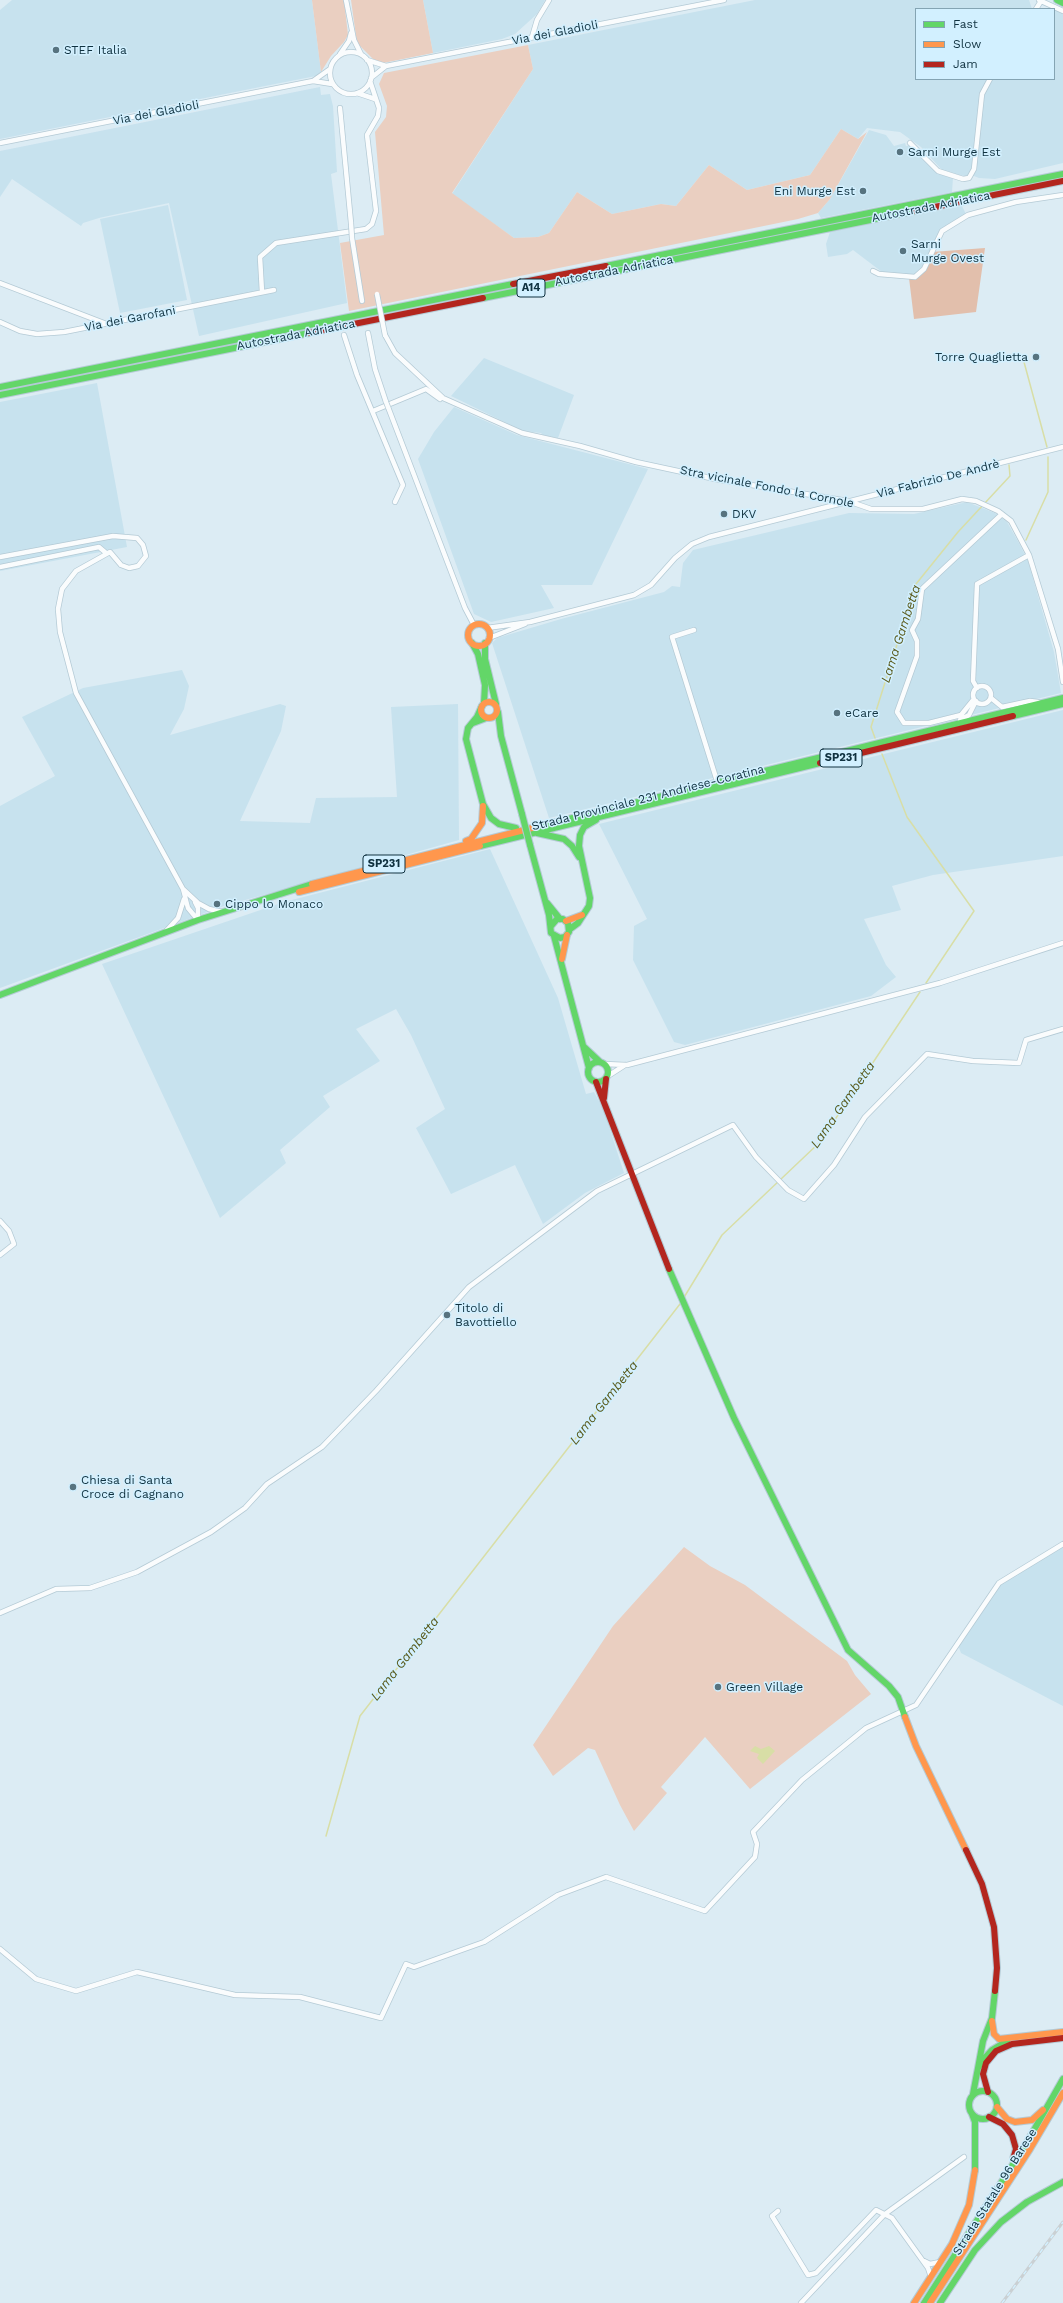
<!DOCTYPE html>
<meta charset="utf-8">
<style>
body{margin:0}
#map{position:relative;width:1063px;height:2303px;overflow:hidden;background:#dcecf4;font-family:"Work Sans",sans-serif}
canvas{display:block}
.legend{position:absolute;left:915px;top:8px;width:140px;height:72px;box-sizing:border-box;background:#d2f0ff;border:1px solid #84a4b3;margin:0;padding:5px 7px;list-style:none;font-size:12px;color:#103240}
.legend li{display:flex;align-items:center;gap:8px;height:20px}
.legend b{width:20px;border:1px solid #84a4b3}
</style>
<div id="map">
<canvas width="1063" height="2303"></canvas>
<ul class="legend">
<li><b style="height:5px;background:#63d668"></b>Fast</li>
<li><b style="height:5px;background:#ff974d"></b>Slow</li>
<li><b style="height:5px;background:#b3261e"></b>Jam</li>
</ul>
</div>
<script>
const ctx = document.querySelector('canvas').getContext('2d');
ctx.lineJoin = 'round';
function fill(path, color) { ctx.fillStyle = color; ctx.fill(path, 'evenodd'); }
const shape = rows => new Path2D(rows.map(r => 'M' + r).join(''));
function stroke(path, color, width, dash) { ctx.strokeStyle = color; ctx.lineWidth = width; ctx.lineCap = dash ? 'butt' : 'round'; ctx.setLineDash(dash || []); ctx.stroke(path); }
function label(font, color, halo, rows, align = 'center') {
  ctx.font = font + ' "Work Sans",sans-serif'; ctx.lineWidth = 3; ctx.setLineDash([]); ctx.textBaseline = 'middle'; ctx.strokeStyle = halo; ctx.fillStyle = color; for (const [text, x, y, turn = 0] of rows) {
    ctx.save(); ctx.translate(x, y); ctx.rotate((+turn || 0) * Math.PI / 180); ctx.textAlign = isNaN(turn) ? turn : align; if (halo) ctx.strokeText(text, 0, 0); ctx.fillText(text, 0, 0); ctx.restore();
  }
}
fill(shape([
 [12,0,312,0,321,72,316,76,260,87,0,139,0,10],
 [423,0,545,0,537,14,515,34,502,39,433,53],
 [755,0,1029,0,1032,9,916,9,916,79,1054,79,1054,9,1046,9,1054,7,1063,10,1063,163,995,179,979,178,969,174,966,176,959,175,942,170,921,147,900,132,867,128,858,139,841,129,810,175,747,190,709,165,676,206,661,204,612,214,577,192,549,233,538,237,514,238,452,194,533,69,528,45],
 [320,87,321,95,330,94,333,106,337,172,331,174,347,303,199,336,169,203,99,218,83,223,81,226,12,179,0,197,0,151],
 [869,130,886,135,894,146,905,143,906,146,910,145,912,155,916,153,937,173,953,178,952,192,821,218,818,213,830,199],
 [168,205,187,300,120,313,100,219],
 [962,206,966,214,941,230,919,273,911,275,882,272,853,250,847,254,828,257,826,244,830,232],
 [484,358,574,395,558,438,543,435,541,433,523,431,451,396],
 [97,383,127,547,0,571,0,402],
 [454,407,517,435,648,469,592,585,541,585,554,608,491,622,474,614,418,459,434,432],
 [967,502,995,513,1007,522,1020,545,1028,561,1054,652,1061,693,549,818,492,643,497,638,561,619,664,592,672,586,680,587,683,563,693,550,849,513,914,514],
 [182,670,189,686,184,709,170,735,280,704,286,706,281,731,240,821,310,823,316,798,397,797,391,707,458,704,459,840,224,906,0,988,0,806,55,776,22,717,83,688],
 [1063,710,1063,856,933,875,892,886,901,910,864,919,886,965,896,977,871,996,685,1045,674,1042,633,960,634,926,647,919,599,824],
 [490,849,558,998,586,1094,594,1092,604,1111,624,1173,585,1193,543,1224,515,1165,451,1194,416,1128,445,1109,411,1035,396,1009,356,1029,380,1061,323,1096,330,1107,280,1150,286,1163,220,1218,102,964,284,902],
 [1063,1544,1063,1706,961,1653,958,1645,999,1583]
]), '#c7e2ee');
fill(shape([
 [312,0,344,0,348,35,344,42,331,56,321,72],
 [351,0,423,0,433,53,383,63,373,59,357,43],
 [528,45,533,69,452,193,514,238,538,237,549,233,577,192,612,214,661,204,676,206,709,165,747,190,810,175,841,129,858,139,867,132,830,199,818,213,798,219,349,311,340,243,384,235,375,132,386,117,387,106,379,84,384,73],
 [684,1547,710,1566,745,1585,847,1661,855,1675,871,1694,750,1789,705,1737,661,1787,667,1793,634,1831,620,1805,595,1750,588,1748,553,1776,533,1745,613,1626]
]), '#eacfc1');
fill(shape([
 [985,248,976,312,914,319,909,278,918,276,932,252]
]), '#e2bfac');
fill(shape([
 [755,1746,761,1749,769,1746,775,1751,763,1764,757,1758,759,1754,750,1751]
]), '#d8dea6');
stroke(shape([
 [1024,362,1047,447],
 [1026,540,1048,492,1048,457],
 [875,738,871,727,916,584,958,532,1010,476,1009,465],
 [882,754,907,817,974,911,926,983],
 [683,1299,722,1235,820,1142,920,992],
 [326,1836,360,1716,680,1304]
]), '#d8dea6', 1.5);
const street = shape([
 [346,0,354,40,361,54],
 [1039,0,1063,11],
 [1036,9,1041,1],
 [532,37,537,20,549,0],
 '330 73a21 21 0 1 1 42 0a21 21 0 1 1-42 0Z',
 [340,54,349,41,351,33],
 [367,60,386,66],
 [371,78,386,66,724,0],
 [313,81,330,69],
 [357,93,375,99],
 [340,108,351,223],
 [0,143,313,81,332,84],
 [910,143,938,171,963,179,969,178,974,169,982,94,990,79],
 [352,238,362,301],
 [873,271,879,274,915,277,924,269,942,231,968,215,1016,202,1063,195],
 [0,283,104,323],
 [262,292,260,257,276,243,366,229,372,224,376,211,367,135,378,116,379,108,370,81],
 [0,322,20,331,37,334,64,332,274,290],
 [368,333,375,369,386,402],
 [344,335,357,375,403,485,395,502],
 [385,335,395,353,443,398,522,433,580,446,636,462,715,479,848,501,871,509,923,509,962,499,976,501,998,511,1011,521,1029,555,1058,649,1063,682],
 [388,407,465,608,474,625],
 [373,411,426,389,440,399],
 [0,557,113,536,137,538,143,545,146,556,138,566,129,568,121,565,110,552,76,571,62,589,58,609,60,632,76,693,183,889,198,903,209,909,222,912],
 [0,567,99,547,106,553],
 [487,628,530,622,634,595,651,585,675,558,692,544,709,537,1063,447],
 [694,630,672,637,717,781],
 [489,638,525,624],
 '973 695a9 9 0 1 1 18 0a9 9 0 1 1-18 0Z',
 [977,688,973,681,977,584,1029,555],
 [991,698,1002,707,1030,701,1038,702],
 [974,699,961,715,929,723,904,723,897,712,917,656,917,641,912,630,918,619,922,589,1002,514],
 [960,720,969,715,976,701],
 [183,889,188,908,198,920],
 [195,902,198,908,198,920],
 [167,930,178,918,184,899],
 [605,1064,627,1065,940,983,1063,943],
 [608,1076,625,1065],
 [0,1221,9,1231,14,1244,0,1255],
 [0,1613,56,1589,90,1588,137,1572,211,1532,245,1508,267,1484,322,1447,376,1391,469,1287,597,1191,733,1125,756,1157,788,1190,804,1199,834,1165,865,1117,927,1054,973,1061,1019,1063,1026,1040,1063,1029],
 [0,1949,36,1979,76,1991,137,1972,235,1995,300,1997,381,2018,406,1964,414,1967,484,1942,558,1895,606,1877,705,1911,755,1857,757,1844,753,1832,802,1780,866,1728,916,1705,999,1583,1063,1544],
 [778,2211,772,2216,808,2275,816,2273,876,2210,892,2218,928,2268,931,2277],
 [924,2261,930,2264,940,2262],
 [801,2303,885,2214,964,2157]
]);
const fast = shape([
 [1057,0,1063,3],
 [606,266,1063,174],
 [483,298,915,211],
 [0,387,513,284],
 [0,395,309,333],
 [472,643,478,654,485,685,484,703],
 [485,643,485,659,496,704],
 [482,706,477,717,468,728,466,739,483,804,491,818,499,824,516,828],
 [498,712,501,736,522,814],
 [1013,716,1063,704],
 [473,723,486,718],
 [536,827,1063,698],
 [537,833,564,839,572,846,579,857],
 [530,845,549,915,551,933,560,938,565,937,569,932,568,923,563,919,557,919,551,926],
 [480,846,820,763],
 [547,903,560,919],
 [570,929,578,923,589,906,590,898,579,846,580,835,584,827,596,820],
 [554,936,589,1068],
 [0,995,198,920,312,884],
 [584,1047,600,1062],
 '588 1072a10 10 0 1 1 20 0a10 10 0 1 1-20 0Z',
 [669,1269,734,1418,848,1650,889,1686,898,1697,905,1717],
 [978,2068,983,2041,992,2018,995,1991],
 '969 2105a14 14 0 1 1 28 0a14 14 0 1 1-28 0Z',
 [973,2094,978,2068,982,2061,992,2050,1007,2041],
 [972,2114,975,2122,975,2170],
 [924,2303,1026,2144,1063,2079],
 [940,2303,975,2250,1001,2222,1027,2202,1063,2182]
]);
const slow = shape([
 '468 635a11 11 0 1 1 22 0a11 11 0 1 1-22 0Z',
 '481 710a8 8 0 1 1 16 0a8 8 0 1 1-16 0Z',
 [466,841,471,839,482,823,483,806],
 [312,884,536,827],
 [299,892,480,846],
 [566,921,582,915],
 [562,959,567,935],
 [905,1717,916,1746,966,1850],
 [992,2021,994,2034,999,2039,1063,2032],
 [997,2107,1007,2119,1015,2122,1032,2120,1043,2110],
 [914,2303,952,2244,969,2205,975,2170],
 [930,2303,1030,2149,1063,2093]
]);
const jam = shape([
 [915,211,1063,181],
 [513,284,606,266],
 [309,333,483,298],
 [820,763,1013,716],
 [596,1082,669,1269],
 [604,1098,606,1079],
 [966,1850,982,1884,994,1927,997,1968,995,1991],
 [988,2092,983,2074,986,2063,996,2051,1012,2044,1063,2038],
 [989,2117,1003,2124,1012,2135,1016,2149,1013,2159]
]);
stroke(street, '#b4cad5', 6);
stroke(fast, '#b4cad5', 8);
stroke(slow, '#b4cad5', 8);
stroke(jam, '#b4cad5', 8);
stroke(street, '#fafcfd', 4.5);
stroke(fast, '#63d668', 6);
stroke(slow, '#ff974d', 6);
stroke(jam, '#b3261e', 6);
const rail = shape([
 [1002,2303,1063,2222]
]);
stroke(rail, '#cad0d3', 3);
stroke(rail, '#d2f0ff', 1.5, [4.5]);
const streetBridge = shape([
 [351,223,352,238],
 [377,294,385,335],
 [386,402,388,407]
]);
const fastBridge = shape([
 [522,814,530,845]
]);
stroke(streetBridge, '#b4cad5', 6, []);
stroke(fastBridge, '#b4cad5', 8, []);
stroke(streetBridge, '#fafcfd', 4.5);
stroke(fastBridge, '#63d668', 6);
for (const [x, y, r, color] of [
 [56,50,4,"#57737f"],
 [900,152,4,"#57737f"],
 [863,191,4,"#57737f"],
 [903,251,4,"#57737f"],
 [1036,357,4,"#57737f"],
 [724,514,4,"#57737f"],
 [837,713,4,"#57737f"],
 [217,904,4,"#57737f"],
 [447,1315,4,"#57737f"],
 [73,1487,4,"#57737f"],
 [718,1687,4,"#57737f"]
]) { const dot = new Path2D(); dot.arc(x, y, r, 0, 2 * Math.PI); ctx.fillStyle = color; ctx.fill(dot); stroke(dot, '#d2f0ff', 1.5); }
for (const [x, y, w] of [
 [531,288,28],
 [841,758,42],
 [384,864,42]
]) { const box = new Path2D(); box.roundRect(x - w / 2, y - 9, w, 18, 3); ctx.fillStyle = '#d2f0ff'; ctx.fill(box); stroke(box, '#103240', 1); }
label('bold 11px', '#103240', null, [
 ["A14",531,288],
 ["SP231",841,758],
 ["SP231",384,864]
]);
label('12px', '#103240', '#d2f0ff', [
 ["Via dei Gladioli",555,33,-11],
 ["Via dei Gladioli",156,113,-11],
 ["Autostrada Adriatica",931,207,-11],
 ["Autostrada Adriatica",614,271,-11],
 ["Via dei Garofani",130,319,-11],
 ["Autostrada Adriatica",296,335,-11],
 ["Via Fabrizio De Andrè",938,479,-14],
 ["Stra vicinale Fondo la Cornole",767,487,11],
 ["Strada Provinciale 231 Andriese-Coratina",648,798,-14],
 ["Strada Statale 96 Barese",995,2192,-58]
]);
label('12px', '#103240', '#d2f0ff', [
 ["STEF Italia",64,50],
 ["Sarni Murge Est",908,152],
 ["Eni Murge Est",855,191,"right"],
 ["Sarni",911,244],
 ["Murge Ovest",911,258],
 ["Torre Quaglietta",1028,357,"right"],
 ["DKV",732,514],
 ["eCare",845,713],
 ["Cippo lo Monaco",225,904],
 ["Titolo di",455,1308],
 ["Bavottiello",455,1322],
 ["Chiesa di Santa",81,1480],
 ["Croce di Cagnano",81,1494],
 ["Green Village",726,1687]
], 'left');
label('italic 13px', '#5b5b1d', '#d2f0ff', [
 ["Lama Gambetta",901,634,-72],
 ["Lama Gambetta",843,1105,-55],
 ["Lama Gambetta",604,1403,-52],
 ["Lama Gambetta",405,1659,-52]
]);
</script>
